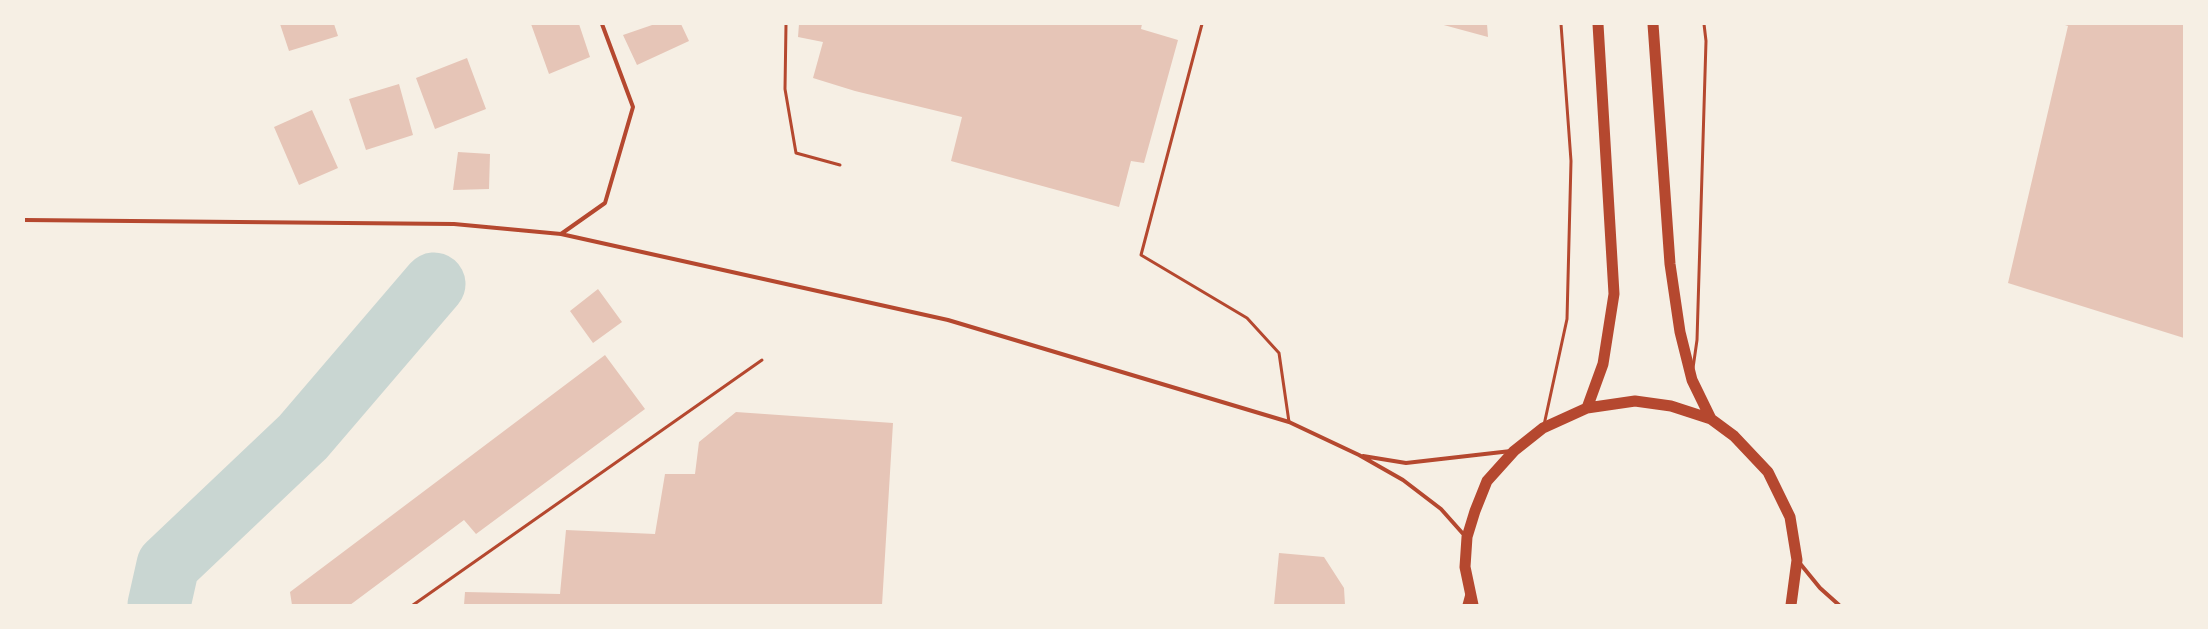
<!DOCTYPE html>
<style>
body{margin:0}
#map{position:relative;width:2208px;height:629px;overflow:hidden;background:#f6efe4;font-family:"Fira Sans Condensed",sans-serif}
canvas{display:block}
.frame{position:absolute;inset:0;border:25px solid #f6efe4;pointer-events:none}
</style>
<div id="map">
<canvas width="2208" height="629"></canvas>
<div class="frame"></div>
</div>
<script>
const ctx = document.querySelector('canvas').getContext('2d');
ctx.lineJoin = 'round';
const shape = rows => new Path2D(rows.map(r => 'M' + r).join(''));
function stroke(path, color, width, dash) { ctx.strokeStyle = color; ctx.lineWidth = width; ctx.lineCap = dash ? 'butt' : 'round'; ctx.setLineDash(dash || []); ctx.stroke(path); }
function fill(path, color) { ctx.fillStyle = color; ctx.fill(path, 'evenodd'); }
stroke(shape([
 [159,605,168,565,303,437,434,284]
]), '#c9d6d2', 63);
fill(shape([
 [280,24,334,24,338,36,289,51],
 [531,24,579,24,590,57,549,74],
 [655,24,681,24,689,41,637,65,623,35],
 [799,24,1142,24,1141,29,1178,40,1144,163,1131,161,1119,207,951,161,962,117,855,91,813,78,823,42,798,37],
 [1441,24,1487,24,1488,37,1440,24],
 [2062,24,2184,24,2184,338,2008,283,2068,26],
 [467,58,486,109,435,129,416,78],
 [399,84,413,135,366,150,349,99],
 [312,110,338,168,299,185,274,127],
 [458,152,490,154,489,189,453,190],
 [598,289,622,322,593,343,570,311],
 [605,355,645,409,476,534,464,520,350,605,292,605,290,592],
 [736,412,893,423,882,605,464,605,465,592,560,594,566,530,655,534,665,474,695,474,699,442],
 [1279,553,1324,557,1344,588,1345,605,1274,605]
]), '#e6c5b7');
stroke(shape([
 [786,24,785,89,796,153,840,165],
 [1202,24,1141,255,1247,318,1279,353,1289,422],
 [1693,368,1697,340,1706,41,1704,24],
 [1544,425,1567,319,1571,161,1561,24],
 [413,605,762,360]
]), '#b5482f', 3);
stroke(shape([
 [24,220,454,224,561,234,948,320,1289,422,1359,455,1403,480,1441,509,1465,536],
 [561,234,605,203,633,107,602,24],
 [1363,456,1406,463,1511,451],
 [1798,561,1820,588,1839,605]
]), '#b5482f', 4);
stroke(shape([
 [1466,605,1469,594]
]), '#b5482f', 7);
stroke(shape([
 [1653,24,1670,264,1680,332,1692,380,1711,419],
 [1587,408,1603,364,1614,294,1598,24],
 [1473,605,1465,567,1467,537,1475,511,1487,481,1514,451,1543,428,1587,408,1635,401,1671,406,1711,419,1734,436,1768,472,1790,517,1797,560,1791,605]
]), '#b5482f', 11);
</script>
